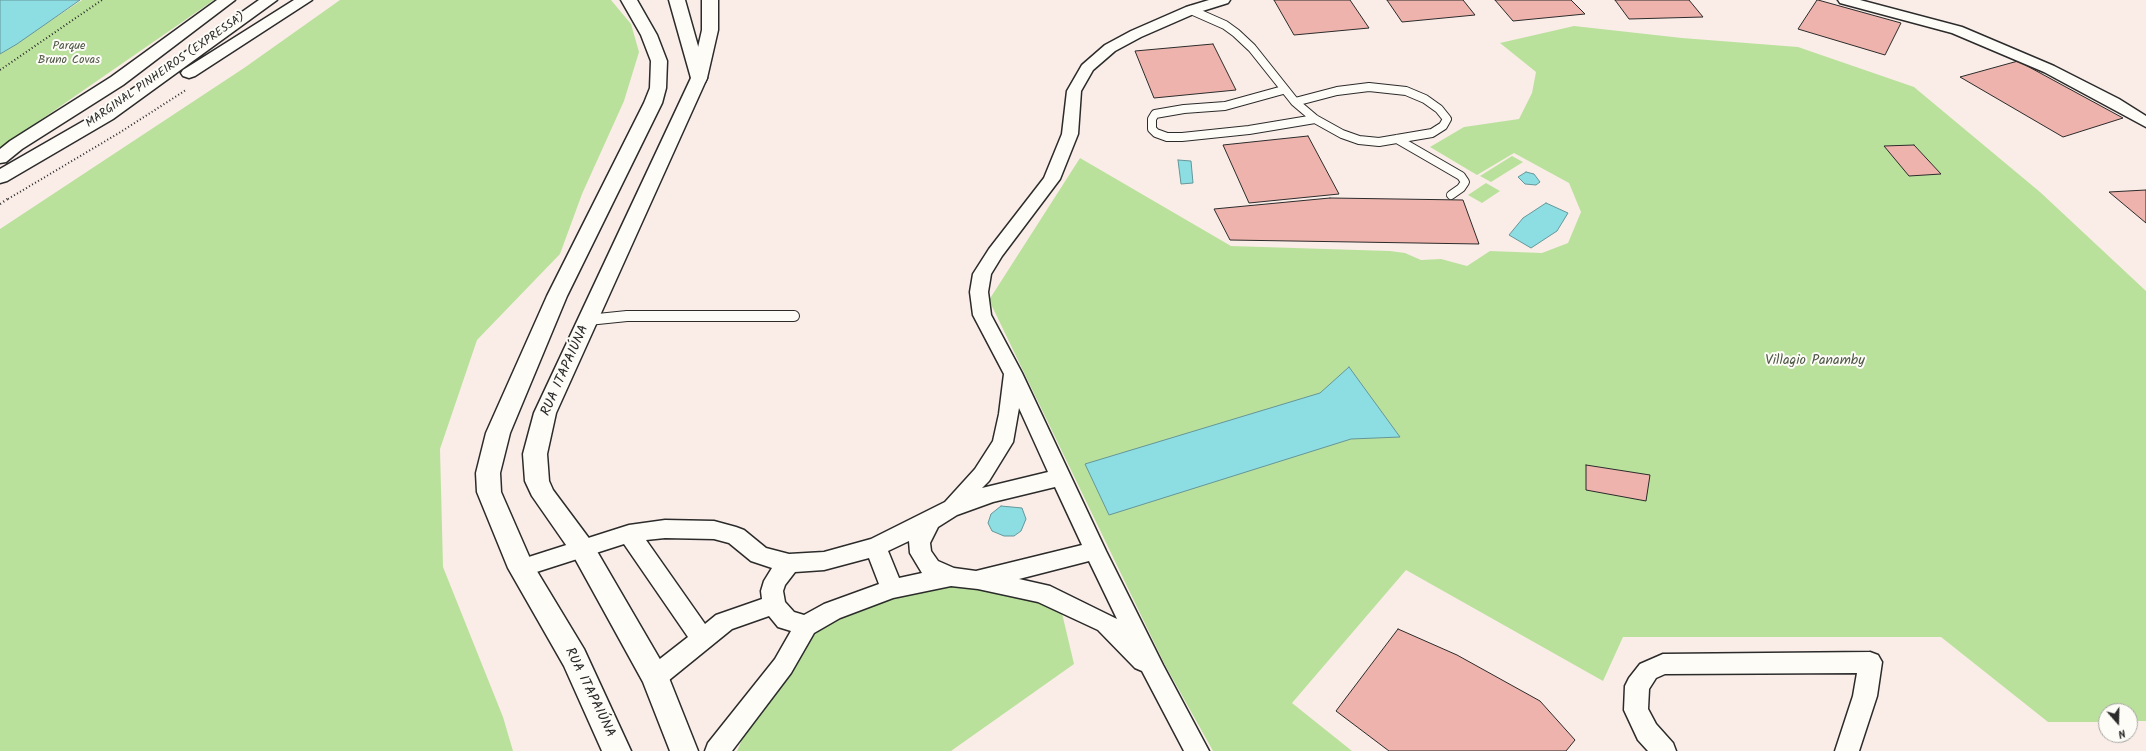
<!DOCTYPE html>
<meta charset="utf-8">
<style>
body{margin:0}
#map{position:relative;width:2146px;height:751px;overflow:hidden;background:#faede8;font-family:Kalam,sans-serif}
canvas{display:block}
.north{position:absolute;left:2098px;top:703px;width:40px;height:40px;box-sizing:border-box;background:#fdfcf7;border:1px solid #a9a8a5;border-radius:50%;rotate:160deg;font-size:11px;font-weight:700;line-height:16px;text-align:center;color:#2b2b2b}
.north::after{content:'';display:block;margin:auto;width:14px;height:18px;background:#2b2b2b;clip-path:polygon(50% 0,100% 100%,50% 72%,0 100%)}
</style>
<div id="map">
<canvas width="2146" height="751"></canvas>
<div class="north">N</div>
</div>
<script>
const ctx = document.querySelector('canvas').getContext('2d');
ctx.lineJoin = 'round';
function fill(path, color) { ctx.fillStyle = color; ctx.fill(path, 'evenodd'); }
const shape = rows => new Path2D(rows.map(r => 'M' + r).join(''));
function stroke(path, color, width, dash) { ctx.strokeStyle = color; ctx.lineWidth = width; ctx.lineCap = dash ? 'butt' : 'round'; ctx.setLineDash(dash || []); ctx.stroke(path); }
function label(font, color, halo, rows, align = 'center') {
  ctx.font = font + ' Kalam,sans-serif'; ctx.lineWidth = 4; ctx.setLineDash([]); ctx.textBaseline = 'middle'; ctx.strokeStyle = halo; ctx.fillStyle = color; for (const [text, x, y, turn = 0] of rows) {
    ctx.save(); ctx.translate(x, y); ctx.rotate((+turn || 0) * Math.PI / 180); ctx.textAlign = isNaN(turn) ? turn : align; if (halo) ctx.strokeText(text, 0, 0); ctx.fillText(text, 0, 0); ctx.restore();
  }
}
fill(shape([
 [82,0,214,0,0,148,0,54],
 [340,0,611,0,631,24,639,52,624,101,582,194,560,254,477,340,440,449,443,567,503,717,513,751,0,751,0,229,244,68],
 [1574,26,1682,38,1798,47,1914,87,2040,192,2146,291,2146,721,2130,721,2130,711,2106,711,2106,722,2048,722,1941,637,1623,637,1603,681,1406,570,1292,703,1352,751,1213,751,1165,665,989,300,1080,158,1231,246,1390,251,1405,253,1421,260,1441,259,1467,266,1490,251,1542,253,1568,243,1581,212,1569,183,1514,153,1477,175,1430,147,1464,127,1519,119,1532,93,1536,72,1500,43],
 [1512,156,1523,162,1491,182,1480,176],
 [1486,183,1500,191,1482,203,1468,195],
 [952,583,1029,598,1061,609,1074,664,951,751,737,751,748,726,794,669,813,631,892,595]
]), '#bae19c');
const water = shape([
 [0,0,80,0,17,44,0,54,0,0],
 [1178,160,1191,161,1193,183,1181,184,1178,160],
 [1526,172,1534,174,1540,182,1536,185,1525,184,1518,177,1526,172],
 [1546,203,1568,213,1557,231,1531,248,1509,235,1523,218,1546,203],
 [1349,367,1400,437,1351,439,1109,515,1085,464,1320,393,1349,367],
 [1001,506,1022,508,1026,519,1021,531,1014,536,1004,536,992,531,988,523,991,514,1001,506]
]);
fill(water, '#8cdee3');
stroke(water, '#659699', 1);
const building = shape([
 [1274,0,1350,0,1369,28,1294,35,1274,0],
 [1387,0,1463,0,1475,15,1402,22,1387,0],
 [1495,0,1571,0,1585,14,1513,21,1495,0],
 [1615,0,1689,0,1703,17,1629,19,1615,0],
 [1817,0,1818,0,1901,23,1885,55,1798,29,1817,0],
 [1213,44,1236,90,1154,98,1135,51,1213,44],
 [2018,61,2123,118,2063,137,1960,77,2018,61],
 [1308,136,1339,194,1249,203,1223,145,1308,136],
 [1914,145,1941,174,1909,176,1884,146,1914,145],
 [2146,190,2146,223,2109,192,2146,190],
 [1330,198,1463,200,1479,244,1230,240,1214,209,1330,198],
 [1586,465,1650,475,1646,501,1586,490,1586,465],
 [1398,629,1457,655,1540,701,1575,740,1566,751,1389,751,1336,711,1398,629]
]);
fill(building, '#eeb3ac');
stroke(building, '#2b2b2b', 1);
const serviceFar1 = shape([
 [1191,10,1225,25,1236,33,1252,48,1295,102],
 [1369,87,1406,91,1425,99,1439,109,1447,119,1443,126,1432,133,1379,142,1359,140,1342,134,1315,119,1295,102,1337,91,1369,87],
 [1283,90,1225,106,1184,109,1155,114,1152,119,1152,129,1156,133,1167,137,1182,137,1249,130,1315,119],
 [1397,139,1461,176,1465,182,1461,188,1451,195]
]);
const service = shape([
 [588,320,627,316,794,316]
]);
const minor = shape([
 [1209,0,1230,0,1228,3,1196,13,1141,37,1115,51,1093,70,1081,91,1078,134,1060,179,1002,256,991,274,988,292,991,315,1022,373,1106,551,1163,665,1209,751,1184,751,1142,671,1135,668,1098,630,1038,602,978,589,951,586,893,598,840,618,814,633,791,673,732,751,705,751,708,743,775,659,791,631,778,627,769,616,732,629,663,685,655,688,647,685,643,677,647,669,688,637,624,544,521,577,513,574,510,568,513,562,629,525,665,520,714,521,736,527,744,530,766,548,789,554,824,552,871,539,945,502,975,469,993,441,999,414,1004,374,973,315,970,292,973,274,989,249,1044,178,1062,134,1067,91,1082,65,1105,45,1131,31,1186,7,1209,0],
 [1019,408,1048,472,982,488,989,481,1013,442,1019,408],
 [1055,487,1082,545,976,571,954,568,938,561,931,551,930,543,938,527,957,515,993,502,1055,487],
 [665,538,714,539,729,543,751,561,772,568,764,581,761,591,762,599,716,615,705,624,646,540,665,538],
 [909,541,910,553,922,573,899,578,888,551,909,541],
 [869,558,879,584,824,604,804,615,794,612,785,602,783,591,785,585,795,572,824,570,869,558],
 [1089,561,1117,619,1050,586,1019,579,1089,561],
 [1838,0,1860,0,1962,27,2054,66,2119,99,2146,116,2146,127,2044,72,1952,33,1840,3,1838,0],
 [1870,652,1878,655,1882,662,1877,696,1859,751,1835,751,1853,696,1857,673,1665,674,1656,678,1649,689,1648,709,1656,724,1673,743,1676,751,1648,751,1638,740,1624,710,1625,686,1629,678,1640,664,1663,654,1870,652]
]);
const secondary = shape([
 [621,0,637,0,657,35,667,61,666,88,662,103,567,296,510,433,500,473,501,492,532,563,584,649,631,751,602,751,564,666,508,568,477,492,476,473,486,433,547,296,644,103,650,88,651,61,641,35,621,0],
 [702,0,718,0,718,30,707,78,556,413,547,454,549,481,553,490,591,541,665,668,698,751,670,751,643,682,573,555,532,496,525,481,523,454,534,413,691,78,702,30,702,0]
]);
const motorway = shape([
 [217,0,235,0,123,85,22,149,6,162,0,163,0,149,10,141,111,77,217,0],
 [259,0,277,0,113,119,7,181,0,183,0,169,101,111,259,0],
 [294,0,312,0,195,76,189,78,183,76,181,73,183,70,294,0],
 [669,0,685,0,707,78,705,82,699,83,693,82,691,78,669,0]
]);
stroke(serviceFar1, '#2b2b2b', 10);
stroke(service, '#2b2b2b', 12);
stroke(minor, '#2b2b2b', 3);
stroke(secondary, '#2b2b2b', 3);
stroke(motorway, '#2b2b2b', 3);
stroke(shape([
 [0,70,102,0],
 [8,199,119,133,186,90]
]), '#2b2b2b', 2, [1, 2.5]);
stroke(shape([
 [0,204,9,198]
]), '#2b2b2b', 2.5, [1, 3]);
stroke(serviceFar1, '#fdfcf7', 8);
stroke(service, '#fdfcf7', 10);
fill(minor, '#fdfcf7');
fill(secondary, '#fdfcf7');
fill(motorway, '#fdfcf7');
label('12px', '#4f5847', '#fdfcf7', [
 ["Parque",69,47],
 ["Bruno Covas",69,61]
]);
label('12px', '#2b2b2b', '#fdfcf7', [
 ["MARGINAL PINHEIROS (EXPRESSA)",166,71,-35]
]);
label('14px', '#4f5847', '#fdfcf7', [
 ["Villagio Panamby",1815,362]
]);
label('14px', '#2b2b2b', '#fdfcf7', [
 ["RUA ITAPAIÚNA",566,371,-66],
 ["RUA ITAPAIÚNA",589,693,64]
]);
</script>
